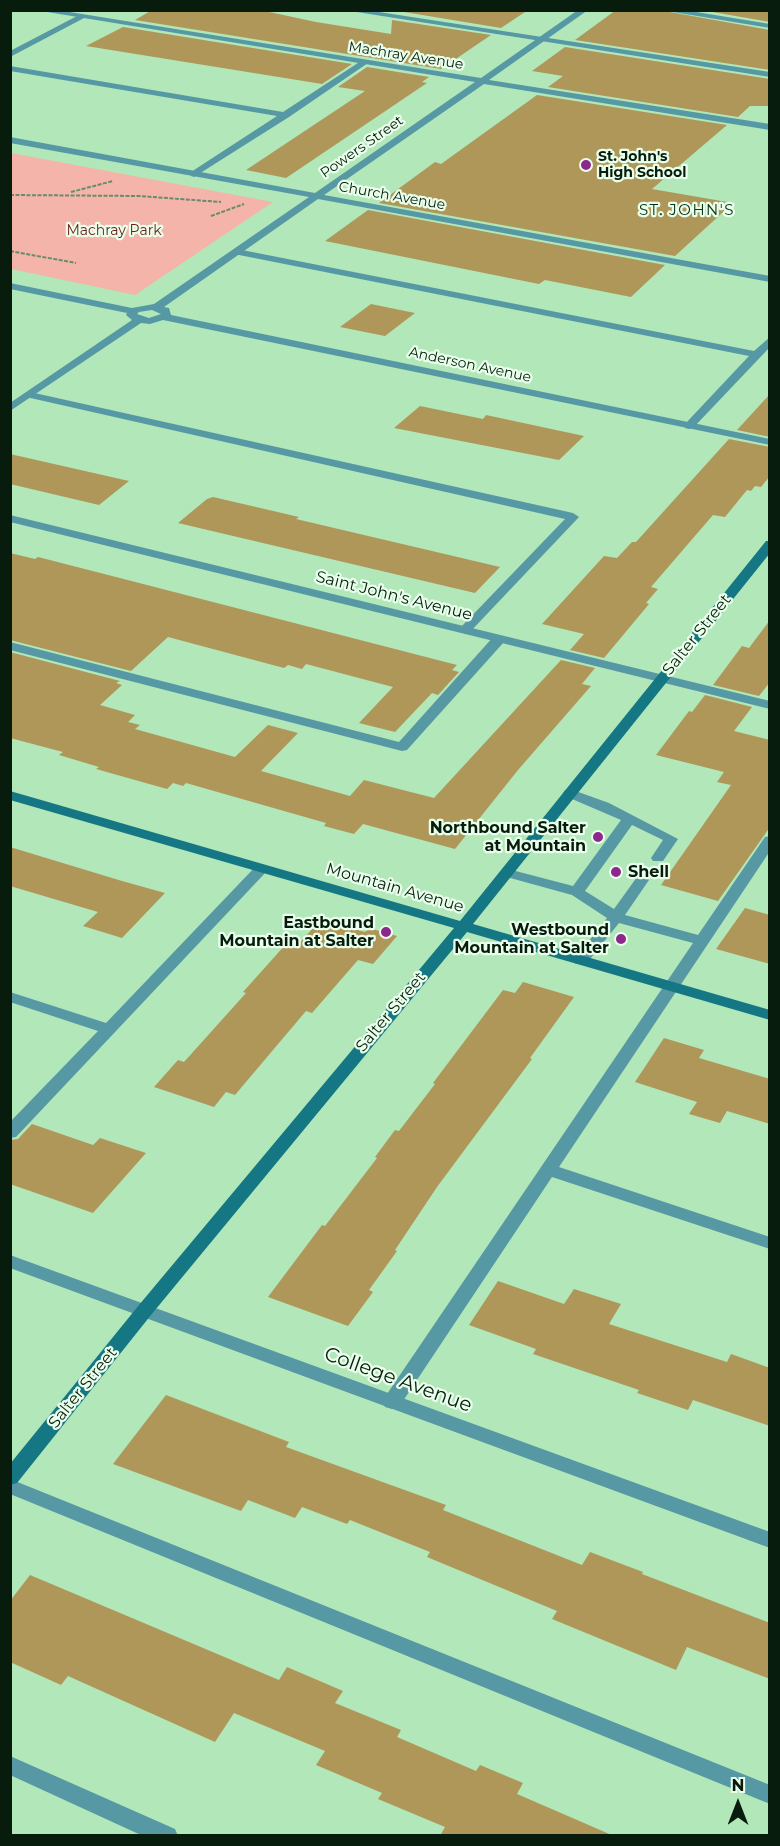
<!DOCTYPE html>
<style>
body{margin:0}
#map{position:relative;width:780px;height:1846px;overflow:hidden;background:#b1e7b9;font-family:Montserrat,sans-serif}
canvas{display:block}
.frame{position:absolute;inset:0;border:12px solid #071c0c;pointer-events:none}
.north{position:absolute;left:708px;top:1774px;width:60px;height:60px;-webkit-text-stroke:4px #e9ffec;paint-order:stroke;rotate:0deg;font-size:16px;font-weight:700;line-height:24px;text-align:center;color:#071c0c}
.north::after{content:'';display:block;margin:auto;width:21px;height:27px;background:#071c0c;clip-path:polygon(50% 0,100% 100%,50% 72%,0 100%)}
</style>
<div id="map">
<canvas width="780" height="1846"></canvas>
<div class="frame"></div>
<div class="north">N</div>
</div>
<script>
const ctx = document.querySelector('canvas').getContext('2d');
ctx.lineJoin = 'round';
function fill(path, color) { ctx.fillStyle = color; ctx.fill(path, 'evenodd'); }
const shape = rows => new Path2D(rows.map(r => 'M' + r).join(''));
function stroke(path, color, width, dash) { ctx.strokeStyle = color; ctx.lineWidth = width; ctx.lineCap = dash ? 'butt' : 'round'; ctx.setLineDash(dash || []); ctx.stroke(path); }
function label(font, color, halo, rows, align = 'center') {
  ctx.font = font + ' Montserrat,sans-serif'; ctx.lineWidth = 4.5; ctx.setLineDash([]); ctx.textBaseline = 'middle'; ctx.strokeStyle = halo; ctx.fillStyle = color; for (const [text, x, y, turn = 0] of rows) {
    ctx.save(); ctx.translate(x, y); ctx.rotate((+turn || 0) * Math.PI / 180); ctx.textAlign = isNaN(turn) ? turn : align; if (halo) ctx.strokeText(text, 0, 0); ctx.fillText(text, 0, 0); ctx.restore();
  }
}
fill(shape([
 [11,153,273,202,135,295,11,269]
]), '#f5b4aa');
fill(shape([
 [152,10,260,10,316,22,391,34,392,20,491,35,441,69,135,20],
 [392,10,528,10,501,28],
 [616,10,659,10,770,30,770,70,575,40],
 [701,10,770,10,770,22],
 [123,27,352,64,322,84,86,46],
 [565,47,770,79,770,106,750,106,738,117,548,87,563,76,532,71],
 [367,67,429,77,422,82,427,83,286,178,246,170,365,91,338,87],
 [537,95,727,125,652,189,733,203,675,256,379,203,435,162,441,164],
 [368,210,665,265,631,297,545,280,539,284,325,241],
 [371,304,415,313,385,336,340,327],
 [770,394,770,437,737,430],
 [420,406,483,419,486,415,584,436,559,460,394,428],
 [729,439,770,447,770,476,761,487,755,486,751,491,747,490,725,517,713,515,651,587,658,589,646,603,649,604,604,658,570,650,584,634,542,624,604,556,617,558,632,542,636,542],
 [10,454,129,481,99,505,10,484],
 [213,497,299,517,296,519,500,567,475,593,178,523,207,499],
 [10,553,35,559,38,557,116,577,457,665,452,670,459,672,438,695,432,693,395,732,359,723,393,687,306,664,302,669,288,665,284,668,168,637,131,671,10,640],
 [770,620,770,682,759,696,713,685,742,646,749,648],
 [10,652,120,681,116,683,122,685,100,705,135,715,128,722,140,725,135,729,235,757,268,725,298,733,261,771,350,796,364,780,434,798,561,660,595,668,582,684,591,686,518,770,455,849,363,824,354,834,324,826,326,823,186,783,183,786,173,783,167,789,96,769,99,767,59,755,63,752,10,738],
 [705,695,752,707,734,731,770,740,770,827,718,901,661,885,731,785,717,782,724,772,656,755,689,711,692,712],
 [10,847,122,881,165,893,122,938,83,926,98,912,10,886],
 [745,908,770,915,770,964,716,949],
 [321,919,365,932,369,928,397,936,373,964,358,960,312,1013,306,1011,235,1095,226,1092,214,1107,154,1087,178,1060,184,1062,246,993,243,992,286,944,296,947],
 [523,982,574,997,530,1058,532,1059,437,1187,395,1250,397,1251,369,1290,373,1292,348,1326,268,1297,322,1225,325,1226,377,1158,375,1157,395,1130,399,1131,435,1084,433,1083,503,990,515,993],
 [664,1038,704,1050,699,1058,770,1079,770,1124,727,1111,720,1123,689,1114,697,1102,635,1082],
 [32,1124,93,1145,100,1138,146,1153,93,1213,10,1184,10,1140,18,1139],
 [498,1281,564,1304,574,1289,621,1304,609,1324,727,1362,731,1354,770,1368,770,1426,693,1400,688,1410,637,1393,639,1390,533,1354,536,1349,469,1325],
 [166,1395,289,1442,286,1447,446,1505,443,1510,582,1565,590,1552,643,1572,642,1574,770,1623,770,1679,687,1647,676,1670,552,1619,557,1611,427,1557,430,1552,350,1520,347,1524,302,1507,295,1518,248,1500,241,1511,113,1464],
 [30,1575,279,1680,287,1667,343,1691,335,1703,401,1730,397,1737,476,1771,480,1765,523,1783,517,1794,614,1836,440,1836,445,1827,378,1799,382,1793,316,1765,325,1751,234,1713,215,1742,68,1676,61,1685,10,1662,10,1601]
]), '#af975a');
stroke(shape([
 [71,192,113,181],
 [10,195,139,196,221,202],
 [211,216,244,204],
 [10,251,76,263]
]), '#658d6c', 2, [4, 1.5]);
fill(shape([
 [344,10,366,10,770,72,770,77,344,10],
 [79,15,86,17,10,57,10,51,79,15],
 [361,61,368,63,289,117,194,177,191,176,191,172,277,116,10,71,10,66,283,112,361,61],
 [237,249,754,351,770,337,770,347,693,428,689,429,685,428,685,424,749,356,234,254,234,250,237,249],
 [30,392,573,513,579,517,469,633,465,634,459,630,461,627,565,519,26,397,26,393,30,392],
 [499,635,505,639,504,642,407,750,402,751,10,650,10,642,399,742,494,636,499,635],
 [570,789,609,803,678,839,663,861,653,861,651,858,663,840,632,825,585,891,614,909,637,877,647,877,649,880,625,915,698,935,765,837,770,836,770,851,559,1167,770,1237,770,1249,552,1177,399,1407,392,1409,385,1407,383,1402,385,1397,693,943,619,923,586,964,576,964,573,961,607,918,572,895,503,876,501,873,503,870,508,869,573,886,621,820,565,796,563,793,565,790,570,789],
 [262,864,269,868,267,871,16,1137,10,1138,10,1122,98,1031,10,1002,10,992,106,1023,257,865,262,864],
 [10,1479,770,1785,770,1804,10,1494,10,1479]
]), '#5699a4');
fill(shape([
 [35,10,57,10,481,78,578,10,588,10,489,80,770,124,770,130,484,84,324,195,770,276,770,282,318,199,164,307,169,308,171,315,770,439,770,445,163,320,150,324,141,323,10,411,10,403,132,320,126,315,127,313,10,289,10,283,132,308,154,304,309,197,10,143,10,137,315,193,475,82,35,10],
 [152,310,161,314,149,318,137,314,139,312,152,310],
 [661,10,684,10,770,24,770,28,661,10],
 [10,515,770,701,770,709,10,522,10,515],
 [10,1255,770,1532,770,1548,10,1268,10,1255],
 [10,1756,175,1829,178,1836,143,1836,10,1775,10,1756]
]), '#5699a4');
fill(shape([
 [766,541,770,541,770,553,473,924,770,1010,770,1020,467,932,151,1315,17,1483,10,1485,10,1464,139,1305,454,928,10,800,10,791,460,921,766,541]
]), '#157784');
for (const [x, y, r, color] of [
 [586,165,6,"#8e278d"],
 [598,837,6,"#8e278d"],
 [616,872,6,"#8e278d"],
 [386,932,6,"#8e278d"],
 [621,939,6,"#8e278d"]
]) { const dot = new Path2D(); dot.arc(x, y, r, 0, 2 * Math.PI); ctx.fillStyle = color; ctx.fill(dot); stroke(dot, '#e9ffec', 2); }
label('14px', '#071c0c', '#e9ffec', [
 ["Machray Avenue",406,56,9],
 ["Powers Street",362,147,-35],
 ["Church Avenue",392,196,10],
 ["Anderson Avenue",470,365,12]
]);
label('bold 14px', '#071c0c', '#e9ffec', [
 ["St. John's",598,157],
 ["High School",598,173]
], 'left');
label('14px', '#6b1d16', '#e9ffec', [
 ["Machray Park",114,231]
]);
ctx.letterSpacing = '1.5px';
label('15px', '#0a3215', '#e9ffec', [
 ["ST. JOHN'S",687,211]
]);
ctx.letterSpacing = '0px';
label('16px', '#071c0c', '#e9ffec', [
 ["Saint John's Avenue",394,596,14],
 ["Salter Street",697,635,-51],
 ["Mountain Avenue",395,888,16],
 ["Salter Street",391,1012,-50],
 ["Salter Street",83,1388,-51]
]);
label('bold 16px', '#071c0c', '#e9ffec', [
 ["Northbound Salter",586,828],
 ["at Mountain",586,846],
 ["Shell",628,872,"left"],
 ["Eastbound",374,923],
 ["Mountain at Salter",374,941],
 ["Westbound",609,930],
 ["Mountain at Salter",609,948]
], 'right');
label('20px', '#071c0c', '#e9ffec', [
 ["College Avenue",398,1380,20]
]);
</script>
